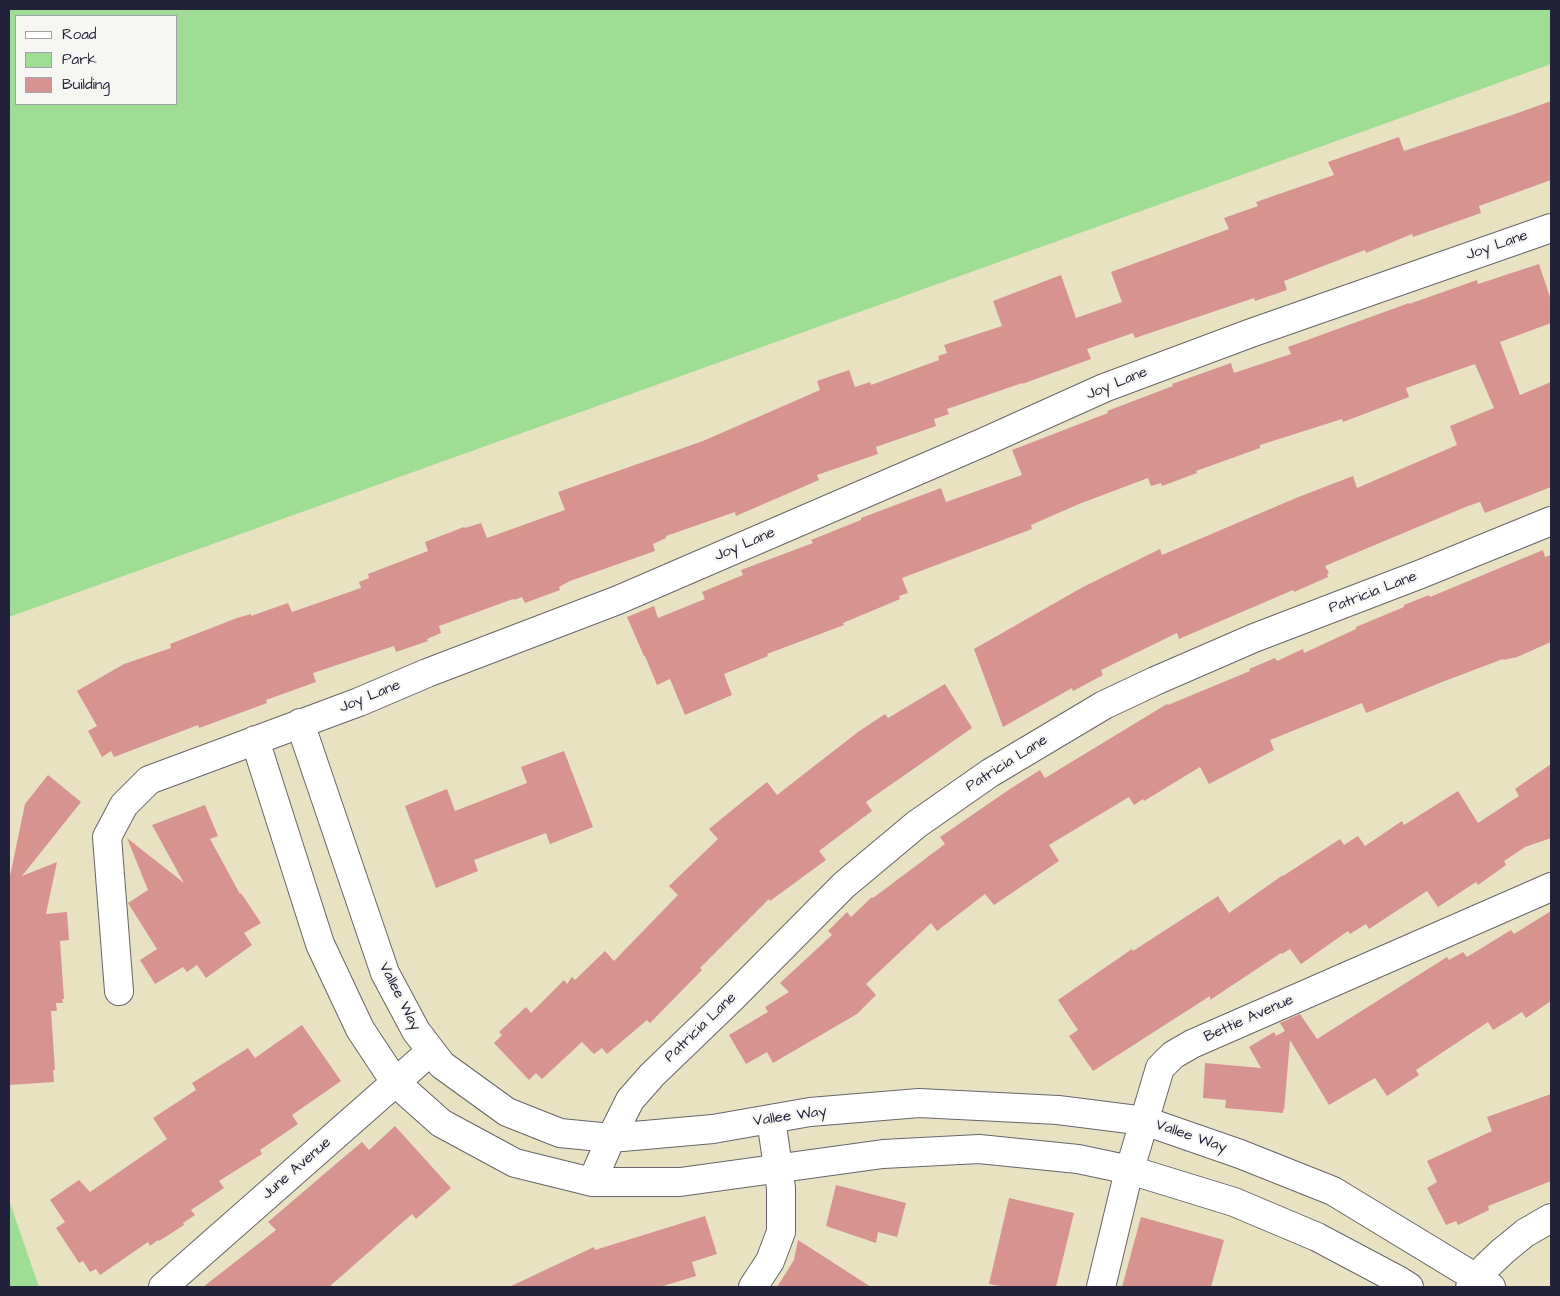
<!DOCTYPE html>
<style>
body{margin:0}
#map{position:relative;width:1560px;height:1296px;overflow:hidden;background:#e8e2c2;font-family:"Architects Daughter",sans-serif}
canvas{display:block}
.frame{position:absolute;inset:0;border:10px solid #22223b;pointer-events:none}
.legend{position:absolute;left:15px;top:15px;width:162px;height:90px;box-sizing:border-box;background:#f6f6f2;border:1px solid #a1a1a9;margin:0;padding:6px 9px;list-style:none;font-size:15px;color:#22223b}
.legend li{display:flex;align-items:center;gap:10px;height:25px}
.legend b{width:25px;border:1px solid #a1a1a9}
</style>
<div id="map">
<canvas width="1560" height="1296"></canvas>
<div class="frame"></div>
<ul class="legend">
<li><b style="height:6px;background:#fff"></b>Road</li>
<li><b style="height:14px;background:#9edd93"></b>Park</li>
<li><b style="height:14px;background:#d7938f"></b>Building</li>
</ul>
</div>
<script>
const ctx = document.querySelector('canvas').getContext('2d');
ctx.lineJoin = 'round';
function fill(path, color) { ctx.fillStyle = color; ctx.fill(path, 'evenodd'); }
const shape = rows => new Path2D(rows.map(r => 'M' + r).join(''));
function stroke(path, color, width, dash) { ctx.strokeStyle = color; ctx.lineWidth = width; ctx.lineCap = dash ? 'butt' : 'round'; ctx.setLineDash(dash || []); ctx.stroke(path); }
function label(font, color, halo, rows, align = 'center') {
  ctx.font = font + ' "Architects Daughter",sans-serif'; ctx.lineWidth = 4.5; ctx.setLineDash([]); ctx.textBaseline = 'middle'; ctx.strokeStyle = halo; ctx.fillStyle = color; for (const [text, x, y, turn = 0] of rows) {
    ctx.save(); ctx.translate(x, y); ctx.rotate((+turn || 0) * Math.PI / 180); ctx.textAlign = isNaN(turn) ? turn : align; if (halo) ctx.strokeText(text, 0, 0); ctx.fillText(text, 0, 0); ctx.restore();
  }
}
fill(shape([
 [9,9,1551,9,1551,64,9,617],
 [16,16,176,16,176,104,16,104],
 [9,1200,39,1287,9,1287]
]), '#9edd93');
fill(shape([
 [1551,101,1551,180,1479,206,1481,213,1413,237,1412,234,1366,253,1365,250,1284,281,1287,290,1255,301,1254,298,1135,338,1133,333,1087,349,1091,359,1022,384,1022,383,947,409,949,414,934,419,936,426,876,447,878,454,817,475,819,480,736,516,735,512,666,536,666,538,653,544,655,551,570,581,559,587,560,590,525,603,522,597,514,600,513,599,439,626,441,633,427,639,428,641,396,652,394,646,313,673,316,682,266,700,267,703,221,720,199,728,198,725,114,757,111,751,102,757,88,731,97,726,77,691,124,664,171,648,170,644,237,618,251,614,251,616,288,603,292,612,361,588,359,582,369,578,368,574,428,551,425,542,464,527,465,528,481,523,487,538,565,510,558,492,703,441,820,390,817,381,849,370,855,387,870,382,871,385,939,360,938,356,947,353,944,345,1002,326,993,301,1061,275,1076,318,1122,302,1111,272,1229,229,1224,218,1258,206,1256,202,1334,175,1328,162,1399,137,1404,151,1515,114],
 [1539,264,1551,300,1551,323,1500,342,1520,395,1551,382,1551,487,1485,513,1480,502,1468,506,1339,560,1325,566,1329,573,1327,574,1328,577,1294,592,1293,590,1179,639,1177,633,1101,670,1103,675,1073,691,1072,688,1003,727,974,649,1083,587,1160,549,1162,555,1296,498,1353,476,1357,488,1457,445,1450,426,1494,408,1475,364,1406,388,1409,397,1343,422,1342,419,1260,445,1260,448,1196,471,1197,473,1162,486,1161,483,1151,486,1148,478,1079,504,1031,525,1032,529,902,578,908,593,899,596,900,599,843,623,844,625,767,654,768,656,724,674,732,695,685,715,670,679,657,685,645,656,644,656,627,617,654,606,658,618,705,599,702,592,743,575,741,570,813,543,811,540,861,520,861,518,941,488,946,502,1022,475,1012,450,1108,413,1107,411,1173,386,1172,384,1231,363,1234,373,1291,354,1288,347,1409,303,1409,304,1477,280,1478,284],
 [1543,550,1545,557,1551,555,1551,642,1517,657,1503,660,1503,659,1442,682,1366,713,1362,703,1270,740,1274,750,1209,784,1200,767,1144,801,1143,799,1134,805,1129,797,1049,845,1059,861,994,905,985,894,937,931,931,923,866,984,876,995,857,1014,773,1063,767,1052,746,1064,729,1035,768,1012,765,1007,789,992,780,983,832,935,828,931,847,912,851,917,872,897,873,898,945,844,940,837,1010,789,1040,770,1045,778,1167,704,1168,705,1250,671,1249,669,1275,658,1277,661,1303,649,1304,653,1356,629,1356,627,1404,607,1404,605,1429,595,1430,597],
 [945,684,972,728,866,802,872,811,819,851,826,860,770,901,769,899,700,968,702,970,650,1023,647,1020,607,1054,602,1048,594,1054,582,1042,542,1079,536,1073,529,1080,494,1043,502,1035,499,1032,526,1007,531,1013,564,980,567,984,572,977,575,980,605,951,614,961,678,895,669,886,718,839,709,829,742,802,767,782,777,795,858,732,885,714,888,718],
 [564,751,593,827,550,844,546,833,474,860,478,871,436,888,405,806,447,789,455,811,527,783,521,767],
 [1551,764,1551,838,1525,847,1504,861,1506,865,1478,885,1476,882,1438,907,1427,891,1369,929,1366,924,1350,934,1348,931,1301,964,1290,949,1282,954,1281,953,1210,1000,1210,996,1093,1071,1069,1036,1078,1030,1058,1000,1132,949,1133,951,1218,896,1229,913,1283,875,1283,876,1340,839,1344,845,1358,836,1365,846,1402,821,1404,825,1458,791,1478,823,1519,796,1515,789],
 [48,775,81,802,22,876,57,862,46,914,67,912,69,940,60,941,64,999,62,999,63,1003,56,1003,57,1011,51,1011,55,1070,53,1070,54,1082,9,1085,9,881,25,804],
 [205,805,218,836,210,839,240,894,241,893,261,923,244,933,252,945,206,978,197,965,187,972,183,967,155,984,140,960,157,949,128,903,148,890,127,838,184,883,152,825],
 [1551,911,1551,1001,1526,1018,1522,1012,1493,1030,1488,1022,1416,1070,1419,1075,1387,1096,1375,1078,1329,1105,1290,1040,1284,1111,1283,1108,1283,1113,1225,1108,1226,1100,1203,1098,1205,1063,1261,1068,1249,1047,1274,1032,1276,1036,1285,1031,1280,1023,1300,1014,1317,1039,1447,957,1449,960,1463,952,1467,957,1511,930,1514,934],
 [302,1025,341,1081,292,1115,298,1124,260,1150,262,1154,219,1181,224,1188,191,1210,195,1215,183,1223,184,1225,159,1241,158,1240,150,1246,148,1242,100,1275,96,1269,90,1272,83,1261,79,1263,56,1228,65,1222,50,1200,79,1180,90,1192,167,1139,153,1118,196,1090,192,1083,248,1048,255,1058],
 [1551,1094,1551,1181,1488,1206,1489,1210,1458,1225,1456,1221,1446,1225,1427,1188,1437,1182,1427,1161,1492,1131,1487,1117],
 [395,1126,451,1188,416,1219,412,1214,329,1287,203,1287,276,1230,268,1222,337,1163,362,1142,369,1150],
 [836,1185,906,1203,897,1237,878,1232,876,1243,826,1226],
 [1009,1198,1074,1213,1056,1287,1006,1287,989,1284],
 [705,1216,717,1254,692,1262,696,1276,660,1287,509,1287,594,1247,595,1250],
 [1141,1217,1224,1240,1211,1287,1122,1287],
 [798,1240,871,1287,777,1287,794,1260]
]), '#d7938f');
const minor = shape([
 [300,723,385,973,416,1031,442,1065,507,1112,560,1133,611,1138,713,1129,810,1112,919,1103,1058,1110,1145,1121,1240,1154,1333,1191,1491,1287],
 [255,740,320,944,360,1029,395,1082,441,1123,515,1163,592,1182,680,1182,883,1154,979,1149,1078,1159,1130,1170,1234,1202,1317,1237,1398,1280,1409,1287],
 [119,991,107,837,124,805,149,780,359,702,427,673,618,600,984,442,1104,388,1251,333,1551,228],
 [592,1182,611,1138,630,1100,652,1075,732,998,844,885,917,824,990,773,1104,705,1155,681,1254,638,1421,574,1551,521],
 [163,1287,431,1051],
 [753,1287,770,1261,781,1232,781,1188,771,1119],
 [1101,1287,1127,1179,1160,1068,1173,1055,1192,1044,1551,887],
 [1470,1287,1486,1267,1503,1251,1525,1233,1551,1218]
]);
stroke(minor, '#67656a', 30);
stroke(minor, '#fff', 28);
label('15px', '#22223b', '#f6f6f2', [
 ["Joy Lane",1497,246,-19],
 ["Joy Lane",1117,384,-22],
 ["Joy Lane",745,545,-23],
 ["Patricia Lane",1373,593,-21],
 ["Joy Lane",370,697,-22],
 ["Patricia Lane",1007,764,-32],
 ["Vallee Way",399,997,63],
 ["Bettie Avenue",1249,1019,-24],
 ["Patricia Lane",701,1028,-44],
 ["Vallee Way",790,1117,-8],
 ["Vallee Way",1191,1137,19],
 ["June Avenue",297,1169,-41]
]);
</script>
